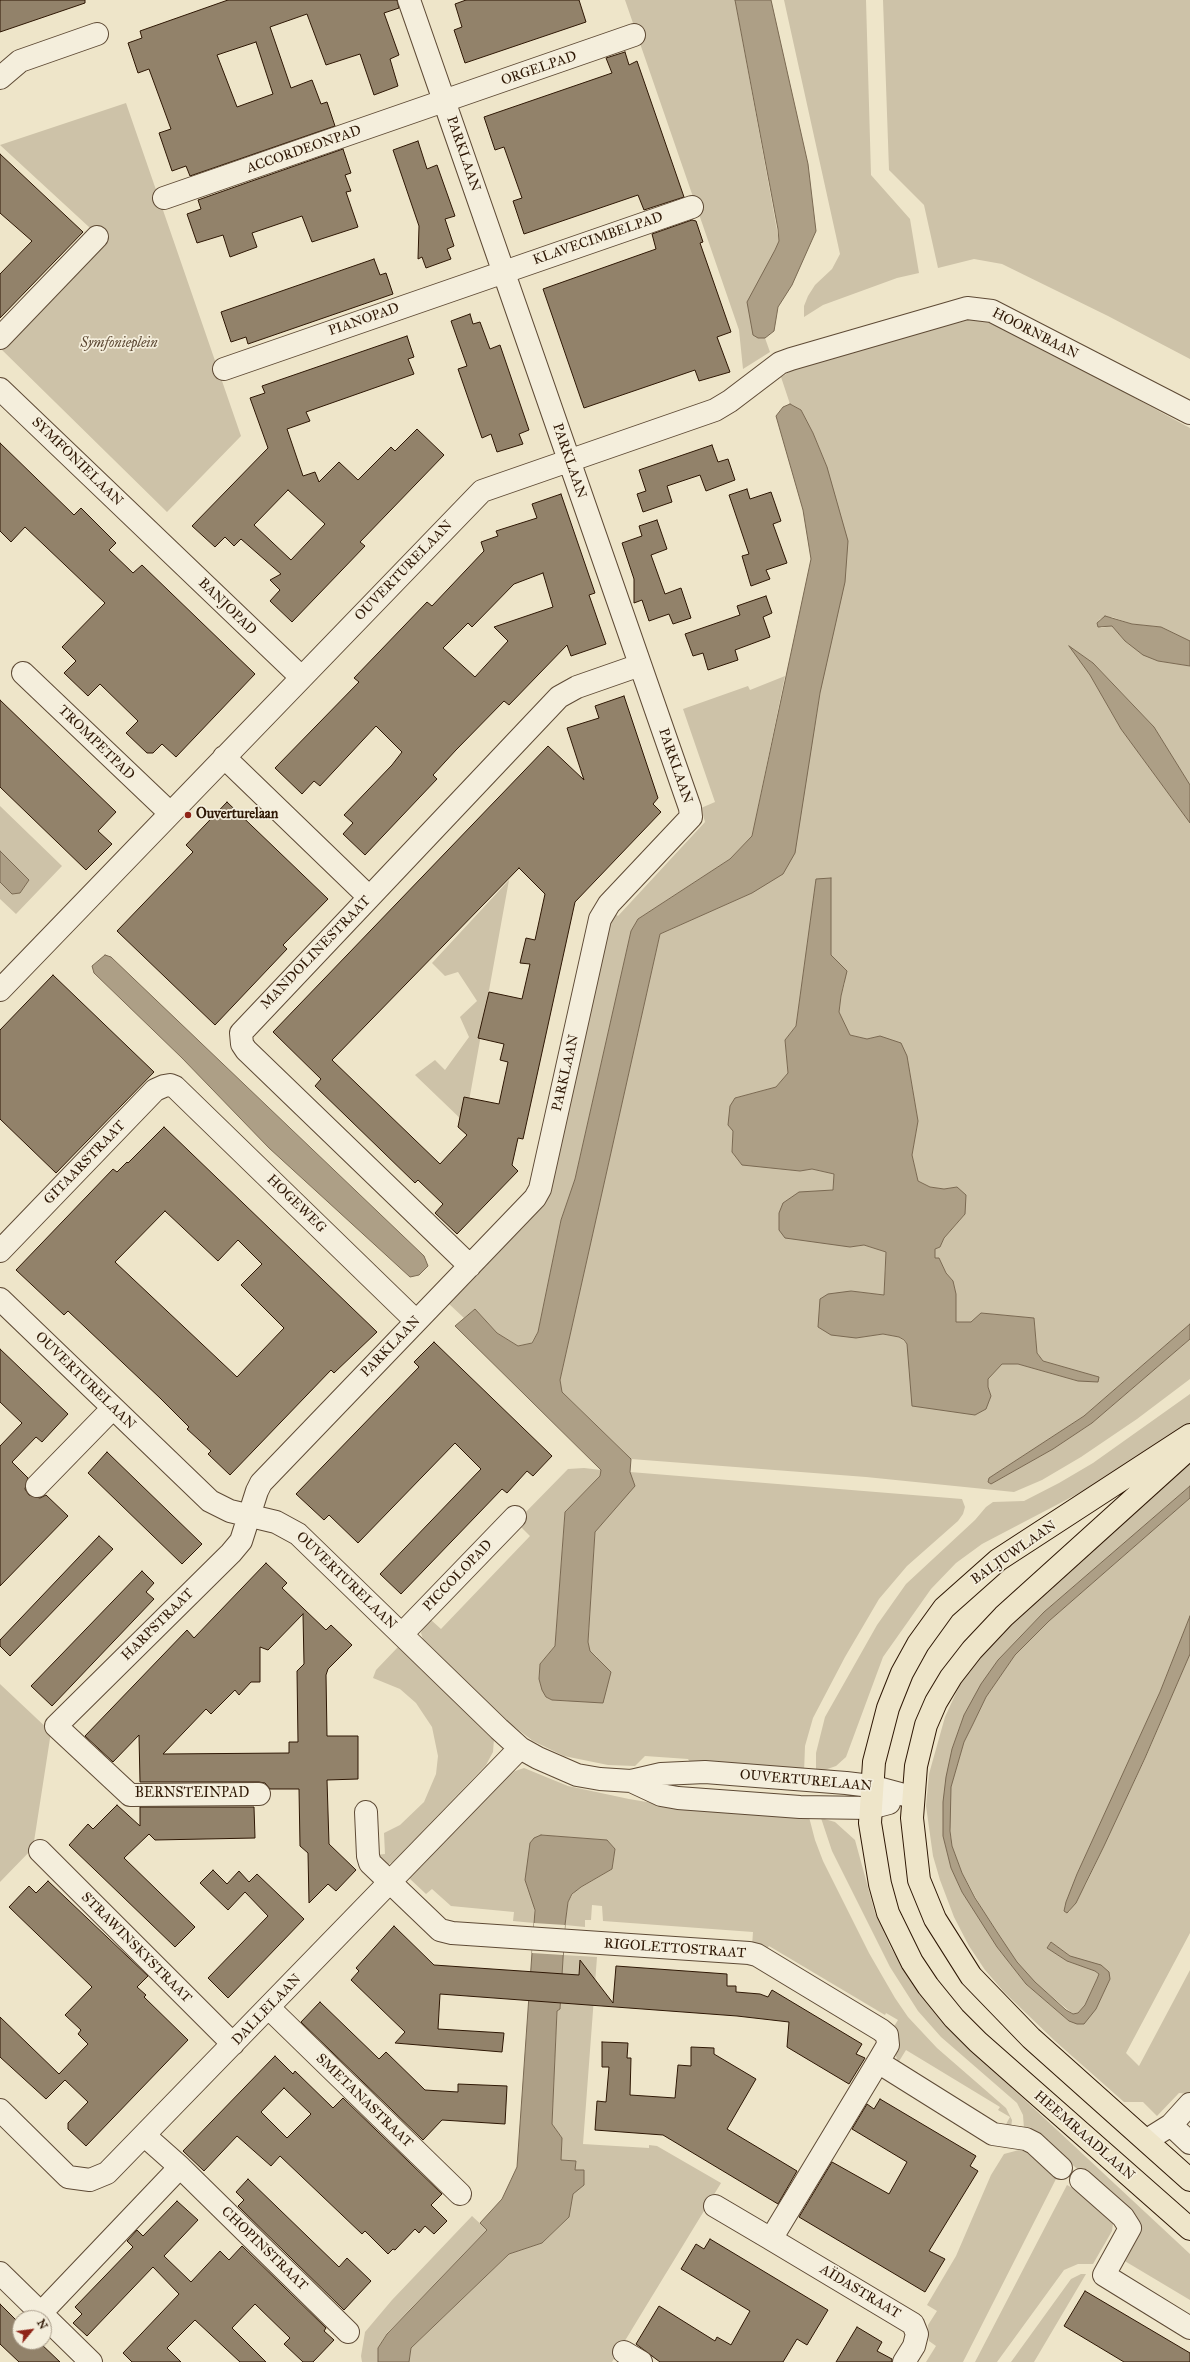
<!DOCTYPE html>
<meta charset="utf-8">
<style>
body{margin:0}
#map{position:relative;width:1190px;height:2362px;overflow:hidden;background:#eee5c9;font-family:"IM FELL Great Primer",serif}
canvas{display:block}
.north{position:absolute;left:12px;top:2310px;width:40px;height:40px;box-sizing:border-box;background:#f4eedc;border:1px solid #a59886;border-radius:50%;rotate:61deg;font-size:11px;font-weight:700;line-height:16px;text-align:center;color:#2e1704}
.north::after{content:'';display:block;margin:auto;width:14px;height:18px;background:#8f2418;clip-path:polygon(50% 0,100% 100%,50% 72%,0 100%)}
</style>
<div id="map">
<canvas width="1190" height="2362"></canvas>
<div class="north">N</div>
</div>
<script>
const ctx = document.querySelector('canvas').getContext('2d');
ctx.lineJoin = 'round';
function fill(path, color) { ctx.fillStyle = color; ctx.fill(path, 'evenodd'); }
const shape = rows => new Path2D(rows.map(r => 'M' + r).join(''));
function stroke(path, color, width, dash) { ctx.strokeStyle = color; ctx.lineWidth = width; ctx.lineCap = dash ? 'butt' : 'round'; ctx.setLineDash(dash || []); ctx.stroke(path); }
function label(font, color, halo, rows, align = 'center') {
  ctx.font = font + ' "IM FELL Great Primer",serif'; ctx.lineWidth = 3.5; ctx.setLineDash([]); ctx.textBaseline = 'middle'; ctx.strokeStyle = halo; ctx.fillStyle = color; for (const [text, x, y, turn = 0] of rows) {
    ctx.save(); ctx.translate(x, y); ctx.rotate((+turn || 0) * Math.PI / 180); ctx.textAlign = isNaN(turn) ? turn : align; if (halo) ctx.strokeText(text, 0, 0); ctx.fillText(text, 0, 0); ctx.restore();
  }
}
fill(shape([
 [625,0,735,0,779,241,775,250,758,338,765,338,770,352,743,369,739,330],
 [784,0,866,0,871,175,910,219,919,273,897,278,823,305,804,317,804,306,808,296,815,285,832,269,840,254],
 [883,0,1190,0,1190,359,1108,316,1002,264,974,259,938,268,924,205,889,170],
 [126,103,241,436,167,512,0,348,102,239,0,145],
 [961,318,989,321,1003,326,1190,428,1190,641,1161,627,1132,624,1112,617,1100,619,1097,623,1101,628,1112,626,1125,641,1158,661,1190,666,1190,785,1154,727,1093,663,1070,647,1090,675,1121,729,1190,823,1190,1324,1084,1416,989,1478,988,1482,991,1484,1053,1449,1092,1423,1190,1339,1190,1379,1137,1419,1081,1457,1042,1480,1014,1492,866,1477,631,1459,562,1392,560,1380,660,934,752,893,809,752,816,719,820,693,827,467,813,433,801,410,790,404,781,377,803,364],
 [831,878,831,955,845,982,841,996,839,1012,850,1035,867,1039,880,1036,907,1056,918,1121,912,1155,918,1181,930,1187,944,1189,957,1187,965,1214,944,1238,940,1247,935,1249,935,1258,939,1258,946,1273,953,1281,956,1294,956,1322,972,1323,981,1313,1034,1318,1037,1353,1043,1361,1099,1377,1098,1381,1078,1381,1018,1364,1002,1363,988,1379,988,1387,991,1396,907,1344,899,1337,883,1334,856,1338,851,1291,884,1295,886,1252,864,1245,850,1247,820,1192,833,1190,834,1174,812,1169,800,1171,742,1164,732,1152,735,1098,776,1087,788,1073,785,1040,796,1026,816,880],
 [785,676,752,836,730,859,638,919,631,931,575,1179,561,1220,538,1332,531,1343,518,1346,497,1333,475,1309,464,1318,448,1303,543,1204,606,929,614,913,618,916,705,822,701,808,715,802,683,709,748,686,750,690],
 [0,806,62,866,16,914,0,899,0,882,12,894,20,893,29,880,0,851],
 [509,880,465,1123,415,1075,435,1060,445,1070,469,1037,460,1017,477,1001,458,972,445,976,432,963],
 [1190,1394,1190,1423,1156,1448,1106,1479,982,1544,956,1563,931,1589,883,1657,846,1757,836,1766,816,1773,816,1753,825,1717,877,1625,906,1584,975,1520,986,1507,993,1502,1024,1501,1059,1483,1093,1463],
 [1190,1459,1190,1486,1044,1612,998,1660,964,1715,952,1749,943,1836,951,1868,962,1892,997,1947,1026,1984,1069,2021,1096,2009,1110,1979,1109,1972,1070,1956,1051,1942,1047,1948,1067,1961,1095,1971,1099,1974,1085,2005,1078,2013,1073,2014,1035,1983,1017,1962,981,1907,962,1873,952,1846,949,1818,951,1787,964,1742,973,1724,986,1697,1015,1655,1049,1621,1190,1498,1190,1616,1160,1692,1077,1874,1064,1911,1069,1912,1086,1884,1145,1759,1190,1654,1190,1933,1126,2053,1139,2066,1190,1970,1190,2094,1179,2093,1157,2116,1143,2102,1124,2102,1055,2041,1004,1992,985,1970,969,1946,954,1917,940,1880,933,1856,926,1806,929,1774,945,1717,961,1682,992,1638],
 [584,1468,601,1470,600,1476,565,1512,555,1646,540,1664,539,1679,546,1697,552,1700,571,1701,597,1657,590,1651,588,1642,595,1532,630,1472,962,1499,965,1507,963,1514,958,1521,907,1566,879,1599,845,1657,813,1718,805,1746,804,1773,693,1767,688,1759,645,1756,635,1766,608,1765,564,1756,533,1741,508,1722,423,1639,421,1633,423,1627,430,1619,441,1629,530,1536,520,1526,519,1519,568,1469],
 [398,1647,494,1739,493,1752,486,1765,393,1862,387,1865,375,1855,385,1854,384,1833,400,1825,424,1802,436,1774,438,1756,432,1727,416,1703,400,1689,373,1678,376,1670],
 [0,1684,51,1732,33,1848,0,1882],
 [524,1768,568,1786,629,1799,689,1809,809,1817,815,1840,823,1861,869,1953,895,1998,908,2017,937,2048,1006,2108,1012,2120,1011,2128,1005,2126,1010,2117,998,2110,1000,2107,906,2050,898,2063,894,2049,893,2028,898,2020,886,2013,885,2015,769,1946,765,1951,752,1946,753,1932,603,1921,602,1906,592,1905,591,1920,585,1920,585,1927,565,1925,568,1902,575,1891,612,1869,615,1849,607,1840,541,1835,527,1868,525,1880,534,1904,534,1923,513,1921,514,1912,451,1906,432,1889,426,1894,409,1878,503,1781,515,1771],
 [821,1818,835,1822,855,1840,875,1913,891,1948,920,1994,936,2013,953,2033,1190,2254,1190,2300,1123,2260,1140,2228,1139,2222,1068,2161,1024,2129,1023,2115,1017,2103,941,2037,918,2011,890,1967,832,1851],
 [563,1955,597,1957,583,2144,649,2148,649,2145,657,2146,721,2183,612,2362,409,2362,411,2348,509,2254,542,2243,569,2217,573,2194,584,2171,575,2170,576,2161,561,2160,562,2138,552,2124,557,2011,560,2009],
 [1019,2150,1027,2152,1056,2179,963,2362,926,2362,936,2346,929,2341,928,2325,937,2311,927,2305,956,2256,991,2175,1004,2154],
 [1067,2185,1076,2190,1113,2224,1112,2231,1093,2264,1078,2264,1064,2270,997,2362,975,2362],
 [472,2216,487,2230,387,2333,378,2348,378,2362,362,2362,361,2356,365,2332,392,2300],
 [1081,2274,1086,2274,1034,2362,1011,2362,1071,2279]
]), '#cdc2a8');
const water = shape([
 [735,0,771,0,808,164,816,231,792,285,778,307,774,331,765,338,758,338,753,335,747,302,775,250,779,241,778,229,735,0],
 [790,404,801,410,813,433,827,467,848,541,845,582,820,693,795,853,783,874,752,893,660,934,560,1380,562,1392,631,1459,630,1472,635,1486,595,1532,588,1642,590,1651,611,1672,603,1703,552,1700,546,1697,542,1690,539,1679,540,1664,555,1646,565,1512,600,1476,601,1470,455,1326,475,1309,497,1333,518,1346,532,1343,538,1332,561,1220,575,1179,631,931,638,919,730,859,752,836,811,559,803,510,776,416,783,407,790,404],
 [1105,616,1132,624,1161,627,1190,641,1190,666,1158,661,1143,655,1125,641,1112,626,1098,627,1097,623,1105,616],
 [1069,646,1093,663,1154,727,1190,785,1190,823,1121,729,1090,675,1069,646],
 [0,851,29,880,20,893,12,894,0,882,0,851],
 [831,878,831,955,847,971,841,996,839,1012,850,1035,867,1039,880,1036,901,1043,907,1056,918,1121,912,1155,918,1181,930,1187,944,1189,957,1187,966,1195,965,1214,944,1238,940,1247,935,1249,935,1258,939,1258,946,1273,953,1281,956,1294,956,1322,971,1322,981,1313,1034,1318,1037,1353,1043,1361,1099,1377,1098,1382,1078,1381,1018,1364,1002,1364,988,1379,988,1387,991,1396,986,1409,975,1415,912,1406,907,1344,904,1340,899,1337,883,1334,856,1338,831,1335,818,1327,820,1299,828,1294,851,1291,884,1295,886,1252,864,1245,850,1247,785,1238,779,1230,779,1213,783,1203,799,1192,833,1190,834,1174,812,1169,800,1171,742,1165,732,1152,733,1131,728,1125,730,1106,735,1098,776,1087,788,1073,785,1040,796,1026,816,879,831,878],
 [105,955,111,957,424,1256,428,1266,419,1275,410,1277,269,1148,182,1058,94,973,92,966,105,955],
 [1190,1324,1190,1339,1092,1423,1053,1449,991,1484,988,1482,989,1478,1084,1416,1190,1324],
 [1190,1486,1190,1498,1049,1621,1015,1655,986,1697,973,1724,964,1742,951,1787,950,1831,952,1846,962,1873,975,1898,997,1932,1017,1962,1035,1982,1066,2010,1073,2014,1078,2013,1085,2005,1097,1979,1099,1974,1095,1971,1067,1961,1047,1948,1051,1942,1070,1956,1101,1965,1109,1972,1110,1979,1096,2009,1084,2024,1077,2024,1069,2021,1026,1984,997,1947,962,1892,951,1868,943,1836,943,1802,946,1777,952,1749,964,1715,981,1684,998,1660,1044,1612,1190,1486],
 [1190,1616,1190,1654,1145,1758,1104,1846,1076,1903,1067,1913,1064,1911,1066,1902,1077,1874,1160,1692,1190,1616],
 [541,1835,607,1840,615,1849,612,1869,581,1887,572,1894,568,1902,565,1925,560,2009,557,2011,552,2124,562,2138,561,2160,576,2161,575,2170,584,2170,584,2185,573,2194,569,2217,542,2243,509,2254,411,2348,409,2362,378,2362,378,2348,387,2334,487,2230,480,2223,502,2199,517,2167,535,1910,525,1880,530,1843,534,1838,541,1835]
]);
fill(water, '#ad9f86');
stroke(water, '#7a6952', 1);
fill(shape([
 [534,1923,565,1925,563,1955,532,1953]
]), '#eee5c9');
const building = shape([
 [0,0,85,0,85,3,0,32,0,0],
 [228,0,397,0,399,8,384,13,399,55,390,59,398,86,374,95,360,54,326,65,307,14,270,27,291,88,312,80,321,104,327,102,335,126,190,176,186,166,172,171,159,133,171,129,149,69,138,73,128,43,142,38,140,31,228,0],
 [256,42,273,94,237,107,217,55,256,42],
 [466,0,579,0,586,22,465,63,454,30,462,27,455,4,466,0],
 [625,52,629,65,637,61,684,197,644,210,638,195,524,234,513,201,522,198,504,147,495,150,484,117,612,73,606,58,625,52],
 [418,141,427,169,437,165,455,216,445,219,454,246,447,249,451,259,426,268,422,257,418,259,419,226,393,150,418,141],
 [343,149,351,173,345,175,351,191,346,192,358,227,312,242,302,216,252,233,257,247,230,257,223,235,197,243,187,214,201,209,198,200,343,149],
 [0,154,83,232,0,318,0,274,32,241,0,213,0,154],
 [692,220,696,221,703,242,700,243,731,332,717,337,730,372,699,381,695,370,584,408,543,289,656,249,652,234,692,220],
 [374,259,380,275,386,273,393,294,248,344,246,337,231,342,221,312,374,259],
 [470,314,473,324,480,322,490,349,500,345,529,430,519,434,523,444,497,452,491,434,482,438,458,369,467,366,451,321,470,314],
 [407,336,414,357,408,359,414,374,306,412,310,421,287,429,303,476,315,472,319,482,339,462,358,480,391,447,395,451,417,429,444,455,360,542,365,546,292,622,270,601,280,590,270,580,281,574,241,539,234,546,225,537,215,547,192,526,268,448,250,398,265,393,262,386,407,336],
 [288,490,325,524,291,560,254,525,288,490],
 [0,443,74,515,81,508,116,543,109,550,133,573,142,565,255,674,176,757,162,744,153,753,147,753,126,733,138,721,100,684,88,696,64,673,76,661,62,647,105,603,25,527,11,542,0,531,0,443],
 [712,445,718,462,728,459,735,480,706,491,700,475,667,486,672,502,643,512,637,494,646,491,639,470,712,445],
 [747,489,750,499,771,492,781,521,773,524,787,563,766,570,770,579,751,586,742,556,749,554,729,495,747,489],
 [561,494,595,593,589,595,606,644,571,656,567,645,509,705,504,701,456,750,433,775,437,779,365,855,343,834,353,823,344,815,392,765,402,752,376,726,320,786,314,781,302,794,275,768,359,682,354,678,379,652,427,602,432,606,484,551,481,542,498,536,496,531,537,518,532,504,561,494],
 [543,573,553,607,494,627,508,641,475,677,443,648,468,623,472,627,514,584,543,573],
 [657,520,667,549,651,555,665,594,681,588,691,618,673,624,669,614,649,621,642,600,634,603,634,579,622,543,642,536,639,526,657,520],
 [766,596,772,613,763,617,770,637,735,650,738,660,708,670,703,653,693,656,685,634,740,615,737,606,766,596],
 [624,696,658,798,653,804,661,812,575,902,523,1139,518,1138,512,1165,518,1171,457,1234,435,1213,443,1204,418,1180,415,1183,315,1086,321,1079,273,1032,548,746,584,780,567,728,599,718,595,706,624,696],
 [519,868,545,894,535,940,526,938,520,963,530,964,522,999,489,992,478,1038,504,1044,500,1060,508,1062,499,1104,464,1097,458,1127,467,1135,440,1164,332,1060,519,868],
 [0,700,116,812,98,831,112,844,86,870,0,787,0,700],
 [227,802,328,899,283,945,287,949,215,1025,117,931,193,852,186,845,227,802],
 [53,975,154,1072,56,1173,0,1119,0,1030,53,975],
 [164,1127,377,1332,334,1373,331,1370,230,1475,208,1454,211,1451,187,1429,189,1427,160,1398,68,1311,64,1315,16,1270,113,1169,117,1172,127,1162,128,1163,164,1127],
 [165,1211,218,1261,238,1240,262,1264,241,1285,284,1328,237,1377,115,1262,165,1211],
 [434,1342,552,1456,533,1476,527,1471,507,1493,502,1489,401,1594,380,1574,481,1469,455,1443,358,1543,329,1515,324,1520,296,1494,419,1367,414,1362,434,1342],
 [0,1349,68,1414,42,1442,36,1437,12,1462,28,1478,25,1489,29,1495,40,1498,46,1495,68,1516,0,1586,0,1446,22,1423,0,1402,0,1349],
 [107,1452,202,1544,182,1564,88,1473,107,1452],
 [99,1536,113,1549,10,1656,0,1646,0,1640,99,1536],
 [266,1563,287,1583,282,1588,326,1630,331,1625,352,1645,328,1669,326,1675,327,1736,358,1736,358,1779,327,1780,329,1844,356,1870,336,1891,328,1884,309,1903,308,1853,300,1846,299,1789,270,1789,265,1783,259,1782,140,1782,139,1735,113,1762,85,1736,187,1630,194,1638,266,1563],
 [303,1614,304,1664,297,1671,298,1742,289,1742,289,1753,163,1754,206,1709,211,1714,235,1690,239,1695,251,1682,260,1682,260,1647,268,1650,303,1614],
 [142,1571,154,1583,146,1592,154,1599,52,1706,31,1686,142,1571],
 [117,1805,140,1826,140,1807,254,1807,255,1838,155,1840,149,1834,124,1858,195,1927,175,1947,69,1845,88,1824,93,1829,117,1805],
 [213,1870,227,1884,239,1871,249,1882,257,1874,304,1919,228,1998,208,1978,268,1916,245,1892,228,1910,200,1883,213,1870],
 [48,1881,148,1976,137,1987,146,1995,144,1997,188,2040,86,2146,68,2129,68,2123,88,2102,65,2080,46,2099,0,2057,0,2017,59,2074,88,2044,78,2034,81,2030,65,2015,92,1987,9,1907,29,1886,36,1893,48,1881],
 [394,1926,434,1965,579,1975,580,1960,613,2003,616,1966,727,1974,727,1986,736,1986,736,1992,760,1994,768,1997,772,1990,862,2044,856,2054,865,2058,849,2084,787,2047,789,2022,737,2016,440,1994,438,2029,504,2033,502,2052,395,2043,405,2032,351,1980,359,1971,356,1968,394,1926],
 [320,2002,379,2059,386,2052,425,2090,458,2092,458,2084,507,2086,505,2124,442,2120,423,2140,301,2022,320,2002],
 [602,2042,628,2043,627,2058,631,2058,630,2095,675,2098,678,2065,691,2066,691,2047,714,2048,714,2054,756,2079,727,2129,797,2171,778,2204,663,2135,595,2130,597,2101,606,2102,609,2067,602,2067,602,2042],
 [275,2056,293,2074,295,2071,333,2108,343,2098,442,2194,431,2205,447,2221,434,2234,425,2226,419,2233,415,2229,395,2250,393,2249,388,2254,365,2231,362,2234,280,2156,271,2166,237,2136,204,2171,183,2151,275,2056],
 [284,2088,311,2114,287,2138,261,2112,284,2088],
 [880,2099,976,2156,970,2166,978,2171,929,2251,945,2259,925,2292,799,2217,832,2162,889,2194,907,2162,852,2129,867,2104,874,2109,880,2099],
 [248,2179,339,2267,347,2258,371,2281,344,2310,238,2206,244,2200,236,2192,248,2179],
 [177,2201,198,2220,164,2256,191,2282,220,2251,229,2260,242,2246,326,2328,324,2331,334,2340,313,2362,303,2362,284,2344,290,2338,255,2304,232,2328,266,2362,240,2362,195,2320,167,2348,181,2362,132,2362,123,2353,179,2294,153,2267,87,2336,73,2323,82,2314,75,2307,133,2247,127,2241,137,2230,143,2236,177,2201],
 [710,2239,828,2310,807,2345,797,2339,783,2362,660,2362,636,2344,659,2306,715,2341,717,2337,731,2345,750,2311,681,2269,696,2244,704,2249,710,2239],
 [1085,2291,1190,2353,1190,2362,1124,2362,1064,2326,1085,2291],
 [0,2304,20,2324,20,2342,39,2342,60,2362,19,2362,0,2344,0,2304],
 [857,2327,882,2342,877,2351,892,2359,892,2362,836,2362,857,2327]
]);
fill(building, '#92826a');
stroke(building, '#2e1704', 1);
const minor = shape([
 [0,78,20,61,97,34],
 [164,198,634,35],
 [0,338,97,237],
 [224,369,692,207],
 [0,389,301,677],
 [23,673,170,813],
 [224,757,369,897],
 [0,990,482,491,715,410,730,401,780,363,791,359,967,308,992,311,1190,413],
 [0,1251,155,1090,164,1086,170,1085,175,1087,416,1321],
 [470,1266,246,1050,242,1044,241,1033,559,697,577,687,640,665],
 [0,1299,210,1501,230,1511,276,1522,298,1534,499,1729,520,1748,538,1758,577,1775,600,1779,631,1781,661,1774,705,1772,846,1783,871,1786,912,1797],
 [37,1486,113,1408],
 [402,1634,515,1517],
 [631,1781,661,1795,678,1798,800,1807,870,1808,889,1803],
 [259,1794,130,1795,56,1726,231,1553,241,1541,257,1491,261,1483,535,1198,540,1189,600,919,609,904,691,817,690,808,409,0],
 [366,1812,368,1856,370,1863,440,1930,452,1933,749,1953,757,1955,881,2030,887,2035,888,2045,878,2062,993,2134,1026,2139,1034,2143,1061,2168],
 [40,1851,233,2044],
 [269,2008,460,2194],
 [878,2062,771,2239,913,2324,917,2334,914,2346,904,2362],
 [0,2110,68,2177,90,2180,107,2173,520,1748],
 [1171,2125,1190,2143],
 [145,2136,180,2167],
 [1147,2140,1171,2125,1190,2104],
 [1081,2180,1123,2217,1130,2228,1104,2275,1190,2328],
 [715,2206,771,2239],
 [0,2273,91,2362],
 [41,2313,180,2167,348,2332],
 [624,2352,641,2362]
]);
const major = shape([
 [1190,1435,998,1560,944,1608,918,1644,902,1673,888,1708,874,1762,870,1823,880,1884,888,1913,912,1962,928,1986,954,2018,978,2042,1190,2229],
 [1190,1448,1004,1616,972,1650,951,1677,936,1702,926,1725,916,1766,912,1818,919,1880,935,1919,971,1976,1031,2038,1190,2180]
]);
stroke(minor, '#5e4a35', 24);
stroke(major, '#2e1704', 24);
stroke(minor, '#f4eedc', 22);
stroke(major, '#eee5c9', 22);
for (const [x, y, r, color] of [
 [188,815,4,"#8f2418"]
]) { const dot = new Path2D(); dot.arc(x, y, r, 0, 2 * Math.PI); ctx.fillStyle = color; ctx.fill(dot); stroke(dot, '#f4eedc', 1.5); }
label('14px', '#2e1704', '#f4eedc', [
 ["ORGELPAD",539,69,-19],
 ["ACCORDEONPAD",304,150,-19],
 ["PARKLAAN",463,154,71],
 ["KLAVECIMBELPAD",598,239,-19],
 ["PIANOPAD",364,320,-19],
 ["HOORNBAAN",1035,334,27],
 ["PARKLAAN",569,461,71],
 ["SYMFONIELAAN",77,462,44],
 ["OUVERTURELAAN",404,571,-46],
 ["BANJOPAD",227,607,44],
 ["TROMPETPAD",96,743,44],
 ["PARKLAAN",675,766,71],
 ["MANDOLINESTRAAT",316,953,-46],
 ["PARKLAAN",566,1073,-77],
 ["GITAARSTRAAT",85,1163,-46],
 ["HOGEWEG",296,1204,44],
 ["PARKLAAN",391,1347,-46],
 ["OUVERTURELAAN",85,1381,44],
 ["BALJUWLAAN",1014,1553,-35],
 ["PICCOLOPAD",458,1576,-46],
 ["OUVERTURELAAN",346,1581,44],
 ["HARPSTRAAT",158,1625,-45],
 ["OUVERTURELAAN",806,1781,5],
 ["BERNSTEINPAD",192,1794],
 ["STRAWINSKYSTRAAT",136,1948,45],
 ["RIGOLETTOSTRAAT",675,1949,4],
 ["DALLELAAN",267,2010,-46],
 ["SMETANASTRAAT",364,2101,44],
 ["HEEMRAADLAAN",1084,2136,41],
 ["CHOPINSTRAAT",264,2249,44],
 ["AÏDASTRAAT",860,2292,31]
]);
label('italic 14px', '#5e4a35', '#f4eedc', [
 ["Symfonieplein",119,344]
]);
label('bold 14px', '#2e1704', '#f4eedc', [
 ["Ouverturelaan",196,815]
], 'left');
</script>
